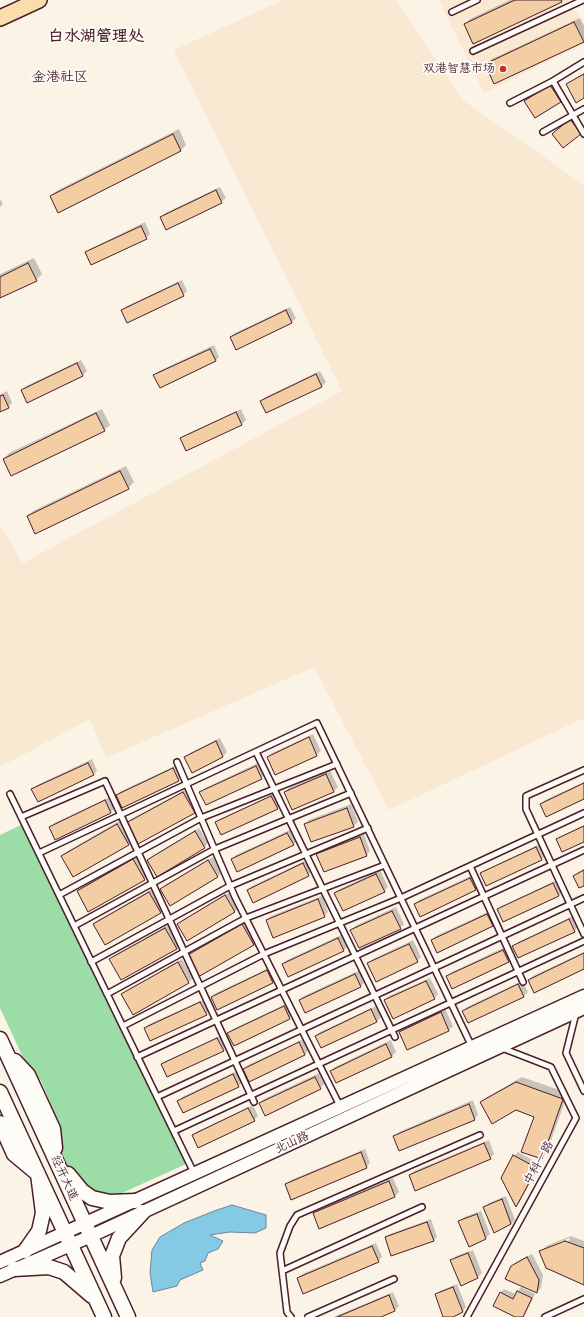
<!DOCTYPE html>
<meta charset="utf-8">
<style>
body{margin:0}
canvas{display:block;background:#fbf3e6}
</style>
<canvas width="584" height="1317"></canvas>
<script>
const ctx = document.querySelector('canvas').getContext('2d');
ctx.lineJoin = 'round';
function fill(path, color) { ctx.fillStyle = color; ctx.fill(path, 'evenodd'); }
const shape = rows => new Path2D(rows.map(r => 'M' + r).join(''));
function stroke(path, color, width, dash) { ctx.strokeStyle = color; ctx.lineWidth = width; ctx.lineCap = dash ? 'butt' : 'round'; ctx.setLineDash(dash || []); ctx.stroke(path); }
function label(font, color, halo, rows, align = 'center') {
  ctx.font = font + ' Pangolin,"LXGW WenKai TC",sans-serif'; ctx.lineWidth = 3.5; ctx.setLineDash([]); ctx.textBaseline = 'middle'; ctx.strokeStyle = halo; ctx.fillStyle = color; for (const [text, x, y, turn = 0] of rows) {
    ctx.save(); ctx.translate(x, y); ctx.rotate((+turn || 0) * Math.PI / 180); ctx.textAlign = isNaN(turn) ? turn : align; if (halo) ctx.strokeText(text, 0, 0); ctx.fillText(text, 0, 0); ctx.restore();
  }
}
fill(shape([
 [283,0,396,0,464,101,584,185,584,718,389,810,314,667,106,758,90,719,0,767,0,526,23,563,342,391,174,50],
 [439,0,569,0,584,25,584,44,484,93]
]), '#f9e8d2');
fill(shape([
 [23,824,186,1164,120,1194,107,1194,90,1189,76,1179,65,1165,59,1145,57,1124,54,1113,47,1095,41,1081,27,1066,0,1008,0,835]
]), '#9cdca6');
const water = shape([
 [232,1205,266,1215,266,1228,255,1233,230,1232,210,1235,223,1241,218,1249,208,1253,205,1261,200,1263,203,1270,180,1280,177,1286,153,1292,150,1273,152,1250,160,1237,184,1223,214,1211,232,1205]
]);
fill(water, '#84cae5');
stroke(water, '#6d869b', 1);
fill(shape([
 [510,0,563,0,473,42,465,24,470,19],
 [580,18,584,26,584,40,583,41,486,65,492,59],
 [584,73,584,97,567,85,571,81],
 [554,81,564,97,560,101,525,101,529,97],
 [573,118,583,131,581,133,555,132],
 [179,129,186,145,181,150,59,212,51,196,56,191],
 [220,187,226,198,221,202,161,217,165,213],
 [0,199,3,204,0,207],
 [145,222,150,234,146,238,86,253,90,249],
 [34,258,42,274,36,280,0,297,0,274],
 [182,280,187,291,183,295,123,310,127,306],
 [290,307,296,318,292,322,236,349,231,337,235,333],
 [214,345,219,357,215,361,155,375,159,371],
 [81,360,87,371,83,375,22,390,26,386],
 [320,371,326,382,322,386,266,412,261,401,265,397],
 [7,391,12,403,8,407,0,411,0,395],
 [102,409,110,425,104,430,4,459,9,453],
 [241,409,246,420,242,424,187,450,181,439,185,435],
 [126,466,134,482,128,488,28,516,33,511],
 [313,734,321,751,316,755,268,757,272,753],
 [220,738,227,752,223,756,193,771,186,757,190,753],
 [92,759,97,771,93,775,33,789,37,785],
 [260,762,265,774,261,778,201,793,205,788],
 [177,765,182,776,178,781,117,795,121,791],
 [330,770,338,787,334,791,285,792,289,788],
 [584,782,584,798,541,804,545,800],
 [187,789,198,808,194,812,127,823,131,819],
 [276,793,281,804,277,808,216,823,220,819],
 [110,797,115,808,111,812,56,838,50,827,54,823],
 [351,804,358,822,353,826,305,824,309,820],
 [121,820,132,840,128,844,62,856,66,852],
 [584,825,584,841,557,840,561,836],
 [199,828,208,843,204,847,148,860,152,856],
 [292,829,297,841,293,845,232,859,236,855],
 [364,834,370,851,366,855,318,854,322,850],
 [540,844,546,855,542,859,486,885,481,874,485,870],
 [137,856,148,875,144,879,78,891,82,887],
 [213,857,222,872,218,876,170,904,161,889,165,885],
 [307,860,312,871,308,875,248,890,252,886],
 [584,869,584,885,574,876,578,872],
 [380,870,388,887,384,891,335,893,340,889],
 [475,874,480,885,476,890,421,916,415,904,419,900],
 [557,880,563,891,559,895,503,921,498,910,502,906],
 [154,888,165,908,161,912,105,943,94,924,98,920],
 [230,892,239,907,235,911,187,939,178,925,182,920],
 [322,896,328,912,324,916,267,920,271,916],
 [396,907,404,924,400,928,351,930,355,926],
 [492,910,497,922,493,926,438,952,432,940,436,936],
 [573,916,578,927,574,931,513,946,518,942],
 [247,921,258,940,254,944,199,976,188,956,192,952],
 [170,924,181,944,177,948,121,979,110,960,114,955],
 [343,934,348,946,344,950,289,976,283,964,287,960],
 [413,940,421,957,417,961,369,963,373,959],
 [507,946,512,958,508,962,448,976,452,972],
 [584,952,584,968,529,980,533,976],
 [182,959,193,978,189,982,134,1014,123,994,127,990],
 [271,967,276,978,272,982,212,997,216,993],
 [360,970,365,982,361,986,306,1012,300,1000,304,996],
 [430,978,438,994,434,998,385,1000,389,996],
 [522,981,528,992,524,996,468,1022,463,1011,467,1007],
 [205,999,210,1010,206,1014,145,1029,149,1024],
 [288,1003,293,1014,289,1018,229,1033,233,1029],
 [376,1006,381,1017,377,1021,322,1047,316,1036,320,1032],
 [445,1009,453,1026,449,1030,408,1049,400,1032,404,1028],
 [222,1035,227,1046,223,1050,162,1065,166,1061],
 [304,1039,309,1050,305,1054,250,1080,244,1069,248,1065],
 [391,1040,396,1052,392,1056,337,1082,331,1071,335,1067],
 [237,1071,243,1082,238,1086,178,1101,182,1097],
 [319,1073,324,1084,320,1088,260,1103,264,1099],
 [522,1077,568,1093,547,1152,541,1158,535,1116,515,1109,481,1102,487,1097],
 [473,1100,478,1115,474,1119,394,1136,399,1132],
 [253,1105,258,1116,254,1120,193,1135,198,1131],
 [489,1140,494,1154,490,1158,410,1175,414,1171],
 [365,1149,370,1163,366,1167,287,1184,291,1180],
 [518,1152,540,1164,520,1202,517,1205,514,1156],
 [393,1178,399,1192,395,1196,315,1213,319,1209],
 [506,1196,515,1220,511,1224,494,1231,485,1207,489,1203],
 [481,1211,490,1234,486,1238,469,1246,460,1222,464,1217],
 [431,1219,437,1237,433,1241,386,1238,390,1234],
 [571,1236,584,1241,584,1284,541,1252,546,1246],
 [569,1238,570,1240,546,1250,546,1248],
 [376,1243,382,1257,378,1261,298,1278,302,1274],
 [473,1250,482,1273,478,1277,451,1261,456,1256],
 [532,1254,543,1275,541,1288,537,1292,512,1266,516,1262],
 [457,1284,466,1307,462,1311,450,1317,444,1317,436,1295,440,1291],
 [521,1287,535,1294,525,1315,523,1317,517,1317,500,1293,504,1289,516,1294],
 [393,1292,399,1306,395,1310,378,1317,333,1317]
]), '#0003');
const building = shape([
 [515,0,561,0,562,2,473,44,464,24,515,0],
 [574,22,584,42,494,84,485,64,574,22],
 [584,74,584,98,576,103,566,84,584,74],
 [550,85,561,102,535,118,524,101,550,85],
 [570,119,581,134,563,148,552,134,570,119],
 [173,134,181,151,58,213,50,196,173,134],
 [216,190,222,203,166,230,160,217,216,190],
 [141,226,147,239,91,265,85,252,141,226],
 [28,263,37,281,0,298,0,277,28,263],
 [178,283,184,296,127,323,121,310,178,283],
 [286,310,292,323,236,350,230,337,286,310],
 [210,349,216,361,160,388,153,375,210,349],
 [77,363,83,376,27,403,21,390,77,363],
 [316,374,322,387,266,413,260,401,316,374],
 [3,395,9,408,0,412,0,396,3,395],
 [236,412,242,425,186,451,180,438,236,412],
 [96,413,105,431,11,476,3,459,96,413],
 [120,471,129,489,35,534,27,516,120,471],
 [309,737,317,756,275,775,267,757,309,737],
 [216,741,223,757,192,773,184,757,216,741],
 [88,763,94,775,38,802,31,789,88,763],
 [256,766,262,779,206,805,199,792,256,766],
 [173,768,179,781,122,808,116,795,173,768],
 [326,774,334,792,292,810,284,792,326,774],
 [584,783,584,799,546,817,540,804,584,783],
 [183,792,195,813,138,844,126,823,183,792],
 [271,796,278,809,221,835,215,822,271,796],
 [105,800,111,813,55,840,49,827,105,800],
 [347,808,354,827,311,842,304,824,347,808],
 [117,824,129,845,73,877,61,856,117,824],
 [584,826,584,842,562,852,556,839,584,826],
 [195,831,205,848,157,877,147,860,195,831],
 [287,833,294,845,237,872,231,859,287,833],
 [360,837,367,856,324,872,316,854,360,837],
 [536,847,542,860,486,886,480,873,536,847],
 [133,859,145,880,88,912,77,891,133,859],
 [208,860,218,877,170,906,160,889,208,860],
 [303,863,309,876,253,903,247,890,303,863],
 [584,870,584,886,579,888,573,876,584,870],
 [376,874,385,892,343,911,334,893,376,874],
 [470,878,476,890,420,917,414,904,470,878],
 [553,883,559,896,503,922,497,909,553,883],
 [149,892,161,913,105,945,93,924,149,892],
 [225,895,235,912,187,941,177,924,225,895],
 [318,899,325,917,273,938,266,920,318,899],
 [392,911,401,929,359,948,350,930,392,911],
 [487,914,493,926,437,953,431,940,487,914],
 [569,919,575,932,518,958,512,946,569,919],
 [242,924,254,945,198,977,186,956,242,924],
 [165,928,177,949,121,980,109,959,165,928],
 [338,938,344,951,288,977,282,964,338,938],
 [409,944,418,962,376,982,367,963,409,944],
 [503,950,509,962,452,989,446,976,503,950],
 [584,953,584,969,534,993,528,980,584,953],
 [178,962,189,983,133,1015,121,994,178,962],
 [267,970,273,983,217,1010,211,997,267,970],
 [355,974,361,987,305,1013,299,1000,355,974],
 [426,981,435,999,393,1019,384,1000,426,981],
 [518,984,524,997,468,1023,462,1011,518,984],
 [200,1002,207,1015,150,1041,144,1028,200,1002],
 [284,1006,290,1019,234,1046,227,1033,284,1006],
 [371,1009,377,1022,321,1048,315,1036,371,1009],
 [441,1012,449,1031,407,1050,399,1032,441,1012],
 [217,1038,224,1051,167,1077,161,1064,217,1038],
 [299,1042,305,1055,249,1082,243,1069,299,1042],
 [386,1044,392,1057,336,1083,330,1071,386,1044],
 [233,1074,239,1087,183,1113,177,1101,233,1074],
 [315,1077,321,1089,265,1116,259,1103,315,1077],
 [516,1082,563,1099,542,1159,521,1152,534,1117,516,1110,492,1124,480,1102,516,1082],
 [469,1104,475,1120,399,1151,393,1136,469,1104],
 [248,1108,255,1121,198,1148,192,1135,248,1108],
 [484,1143,491,1159,415,1191,409,1175,484,1143],
 [361,1152,367,1168,291,1200,285,1184,361,1152],
 [513,1155,537,1168,516,1207,501,1178,513,1155],
 [389,1181,395,1197,319,1229,313,1213,389,1181],
 [502,1199,511,1224,494,1233,483,1207,502,1199],
 [477,1214,486,1239,469,1247,458,1221,477,1214],
 [427,1222,434,1241,391,1256,385,1237,427,1222],
 [565,1241,584,1248,584,1285,546,1268,539,1251,565,1241],
 [372,1246,379,1262,303,1294,297,1278,372,1246],
 [468,1253,478,1278,461,1286,450,1260,468,1253],
 [527,1257,539,1280,537,1293,505,1279,511,1266,527,1257],
 [453,1287,463,1312,453,1317,443,1317,435,1294,453,1287],
 [517,1291,532,1298,523,1317,515,1317,493,1306,500,1292,513,1299,517,1291],
 [389,1295,395,1311,381,1317,337,1317,389,1295]
]);
fill(building, '#f3cda3');
stroke(building, '#4a1f2b', 1);
const service = shape([
 [452,12,477,0],
 [473,51,583,0],
 [553,81,584,134],
 [510,103,553,81,584,62],
 [543,132,584,109],
 [256,752,395,1037],
 [177,762,235,897,340,1106],
 [584,770,526,796,526,809,584,934],
 [10,794,194,1173],
 [21,817,105,781,254,1102],
 [39,853,317,723,472,1047],
 [470,866,523,982],
 [59,895,201,818,337,764],
 [74,926,215,849,351,793],
 [91,962,230,886,368,828],
 [107,994,246,918,385,865],
 [576,1013,566,1053,584,1091],
 [123,1026,264,954,401,898,584,813],
 [137,1057,584,850],
 [157,1097,584,898],
 [174,1131,584,941],
 [282,1271,422,1207],
 [291,1317,287,1312,280,1253,290,1226,297,1215,480,1135],
 [308,1317,394,1279],
 [467,1317,576,1118,551,1067,502,1048],
 [545,1317,584,1299]
]);
const tertiary = shape([
 [0,1262,584,996],
 [0,1276,91,1236,584,1008]
]);
const secondary = shape([
 [0,1039,128,1317],
 [15,1061,28,1075,53,1129,55,1148],
 [0,1092,104,1317],
 [0,1123,14,1154,38,1174,43,1213,39,1231,25,1251],
 [68,1174,82,1191,92,1198,110,1202,135,1201],
 [14,1269,49,1267,64,1272,92,1296],
 [114,1278,112,1256,119,1238,143,1212]
]);
const primary = shape([
 [0,18,39,0]
]);
stroke(service, '#4a1f2b', 8);
stroke(tertiary, '#4a1f2b', 15);
stroke(secondary, '#4a1f2b', 17);
stroke(primary, '#4a1f2b', 18);
stroke(service, '#fdfcf7', 5);
stroke(tertiary, '#fdfcf7', 12);
stroke(secondary, '#fdfcf7', 14);
stroke(primary, '#f9deab', 15);
for (const [x, y, r, color] of [
 [503,69,4,"#c8321e"]
]) { const dot = new Path2D(); dot.arc(x, y, r, 0, 2 * Math.PI); ctx.fillStyle = color; ctx.fill(dot); stroke(dot, '#fdfcf7', 1.5); }
label('12px', '#4a1f2b', '#fdfcf7', [
 ["双港智慧市场",495,69]
], 'right');
label('12px', '#4a1f2b', '#fdfcf7', [
 ["北山路",292,1143,-25],
 ["中科一路",539,1163,-61],
 ["经开大道",64,1178,65]
]);
label('14px', '#4a1f2b', '#fdfcf7', [
 ["金港社区",60,77]
]);
label('bold 16px', '#4a1f2b', '#fdfcf7', [
 ["白水湖管理处",96,37]
]);
</script>
